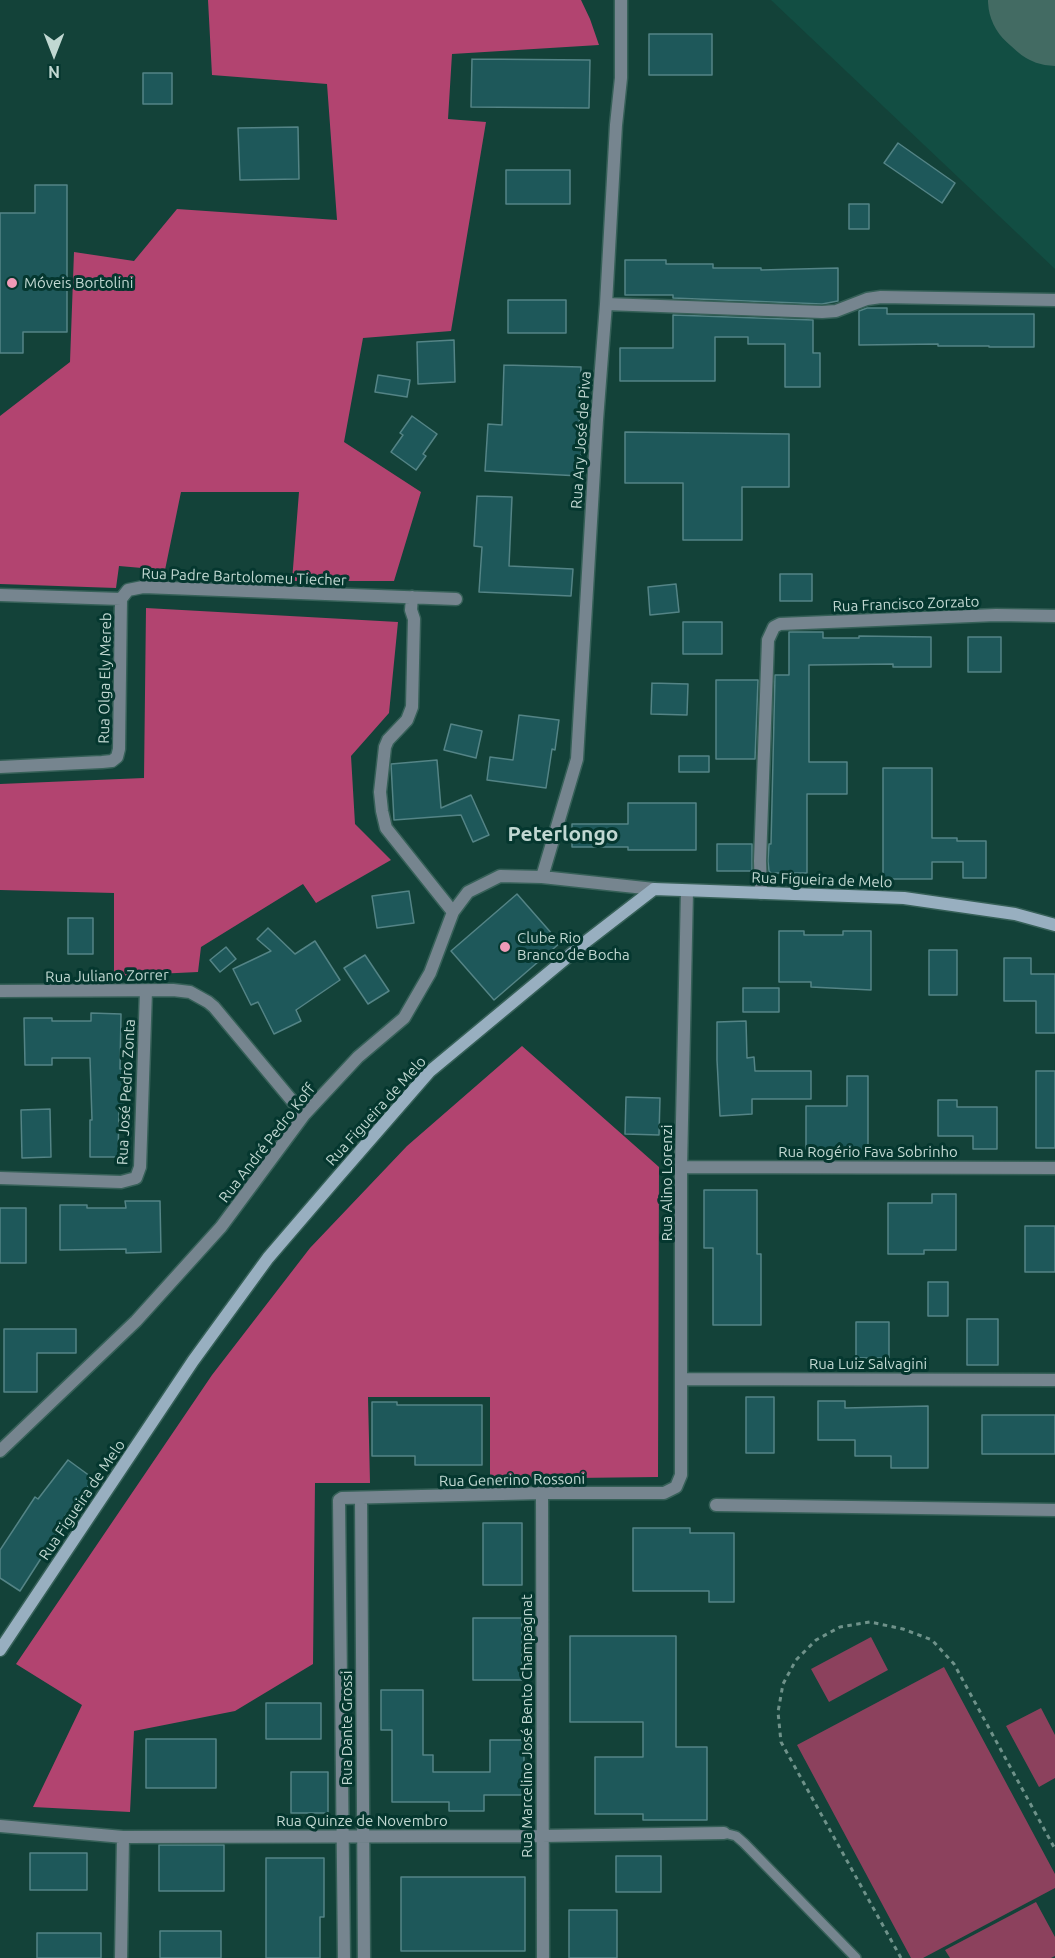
<!DOCTYPE html>
<meta charset="utf-8">
<style>
body{margin:0}
#map{position:relative;width:1055px;height:1958px;overflow:hidden;background:#134239;font-family:Ubuntu,sans-serif}
canvas{display:block}
.north{position:absolute;left:24px;top:24px;width:60px;height:60px;-webkit-text-stroke:4px #05372f;paint-order:stroke;rotate:180deg;font-size:16px;font-weight:700;line-height:24px;text-align:center;color:#c1d8d2}
.north::after{content:'';display:block;margin:auto;width:21px;height:27px;background:#c1d8d2;clip-path:polygon(50% 0,100% 100%,50% 72%,0 100%)}
</style>
<div id="map">
<canvas width="1055" height="1958"></canvas>
<div class="north">N</div>
</div>
<script>
const ctx = document.querySelector('canvas').getContext('2d');
ctx.lineJoin = 'round';
function fill(path, color) { ctx.fillStyle = color; ctx.fill(path, 'evenodd'); }
const shape = rows => new Path2D(rows.map(r => 'M' + r).join(''));
function stroke(path, color, width, dash) { ctx.strokeStyle = color; ctx.lineWidth = width; ctx.lineCap = dash ? 'butt' : 'round'; ctx.setLineDash(dash || []); ctx.stroke(path); }
function label(font, color, halo, rows, align = 'center') {
  ctx.font = font + ' Ubuntu,sans-serif'; ctx.lineWidth = 6; ctx.setLineDash([]); ctx.textBaseline = 'middle'; ctx.strokeStyle = halo; ctx.fillStyle = color; for (const [text, x, y, turn = 0] of rows) {
    ctx.save(); ctx.translate(x, y); ctx.rotate((+turn || 0) * Math.PI / 180); ctx.textAlign = isNaN(turn) ? turn : align; if (halo) ctx.strokeText(text, 0, 0); ctx.fillText(text, 0, 0); ctx.restore();
  }
}
fill(shape([
 [771,0,1055,0,1055,269]
]), '#124e43');
fill(shape([
 [871,1637,888,1670,829,1702,811,1669],
 [944,1667,1055,1874,1055,1888,923,1958,911,1958,797,1745],
 [1041,1708,1055,1735,1055,1778,1039,1787,1006,1726],
 [1036,1902,1055,1937,1055,1956,1051,1958,950,1958,945,1950]
]), '#8c415d');
fill(shape([
 [208,0,581,0,590,19,599,45,452,54,448,119,486,122,451,331,363,338,344,442,421,492,394,581,292,581,299,492,181,492,165,570,119,566,116,588,0,584,0,416,70,362,74,252,134,261,177,209,337,220,327,84,212,75],
 [146,608,398,622,389,713,351,756,355,824,391,860,316,903,303,884,201,947,198,972,114,976,114,893,0,890,0,784,144,778],
 [522,1046,659,1167,658,1477,490,1479,490,1397,368,1397,370,1483,315,1483,313,1664,235,1711,134,1731,130,1812,33,1807,82,1705,16,1664,212,1375,310,1248,407,1146]
]), '#b24470');
stroke(shape([
 [1045,0,1055,9]
]), '#436b63', 114);
const building = shape([
 [649,34,712,34,712,75,649,75,649,34],
 [472,59,590,60,589,108,471,107,472,59],
 [143,73,172,73,172,104,143,104,143,73],
 [298,127,299,179,240,180,238,128,298,127],
 [898,143,955,183,942,203,884,163,898,143],
 [506,170,570,170,570,204,506,204,506,170],
 [35,185,67,185,67,332,23,332,23,353,0,353,0,213,35,213,35,185],
 [849,204,869,204,869,229,849,229,849,204],
 [625,260,666,260,666,264,713,264,713,268,761,268,761,270,838,268,838,301,822,304,673,298,673,295,625,295,625,260],
 [508,300,566,300,566,333,508,333,508,300],
 [867,308,887,308,887,314,1034,314,1034,347,989,347,989,346,938,346,938,344,859,345,859,311,867,308],
 [673,315,813,320,813,353,820,353,820,387,785,387,785,344,748,344,748,337,715,337,715,381,620,381,620,348,673,348,673,315],
 [454,340,455,382,418,384,417,342,454,340],
 [504,365,581,367,579,429,582,430,580,476,485,471,488,424,502,425,504,365],
 [378,375,410,380,407,397,375,392,378,375],
 [412,416,437,434,423,454,426,456,416,470,391,452,403,435,400,433,412,416],
 [625,432,789,434,789,487,742,487,742,540,683,540,683,483,625,483,625,432],
 [477,496,512,497,509,566,573,569,571,596,479,592,482,547,474,546,477,496],
 [780,574,812,574,812,601,780,601,780,574],
 [676,584,679,612,650,615,648,587,676,584],
 [683,622,722,622,722,654,683,654,683,622],
 [789,632,823,632,823,638,859,638,859,636,931,637,931,667,893,667,893,664,809,665,809,762,847,762,847,794,807,794,807,873,771,873,769,871,768,861,769,844,771,844,775,675,789,675,789,632],
 [968,637,1001,637,1001,672,968,672,968,637],
 [716,680,758,680,755,759,716,759,716,680],
 [652,683,688,684,687,715,651,714,652,683],
 [519,715,559,720,555,750,552,749,546,788,487,780,490,757,513,760,519,715],
 [451,724,482,731,476,758,444,750,451,724],
 [679,756,709,756,709,772,679,772,679,756],
 [437,760,441,808,471,795,489,835,473,842,461,815,394,820,391,764,437,760],
 [883,768,932,768,932,838,957,838,957,841,986,841,986,878,963,878,963,862,932,862,932,879,883,879,883,768],
 [628,803,696,803,696,850,628,850,628,847,572,847,572,824,628,824,628,803],
 [717,844,752,844,752,871,717,871,717,844],
 [409,891,414,923,377,928,372,896,409,891],
 [517,894,560,943,494,1000,451,951,517,894],
 [68,918,93,918,93,954,68,954,68,918],
 [268,928,295,954,315,941,340,980,296,1010,301,1021,274,1034,258,1002,251,1005,233,969,271,951,257,939,268,928],
 [779,931,804,931,804,935,843,935,843,931,871,931,871,990,811,987,811,982,779,982,779,931],
 [226,947,236,959,220,972,210,960,226,947],
 [929,950,957,950,957,995,929,995,929,950],
 [365,955,389,991,368,1004,344,968,365,955],
 [1004,958,1031,958,1031,974,1055,974,1055,1033,1036,1033,1036,1001,1004,1001,1004,958],
 [743,988,779,988,779,1012,743,1012,743,988],
 [91,1013,121,1014,120,1069,123,1069,124,1109,119,1110,118,1157,90,1157,90,1120,92,1120,90,1058,52,1058,52,1065,25,1065,24,1018,52,1018,52,1021,91,1021,91,1013],
 [746,1021,747,1058,754,1057,755,1071,811,1071,811,1099,752,1099,752,1114,720,1116,717,1060,717,1022,746,1021],
 [1036,1071,1055,1071,1055,1148,1036,1148,1036,1071],
 [847,1076,868,1076,868,1152,839,1152,839,1149,806,1149,806,1106,847,1106,847,1076],
 [626,1097,660,1098,659,1135,625,1134,626,1097],
 [938,1100,957,1100,957,1107,997,1107,997,1149,973,1149,973,1136,938,1136,938,1100],
 [50,1109,51,1157,22,1158,21,1110,50,1109],
 [704,1190,757,1190,757,1254,761,1254,761,1325,713,1325,713,1248,704,1248,704,1190],
 [932,1194,956,1194,956,1250,924,1250,924,1254,888,1254,888,1203,932,1203,932,1194],
 [125,1201,160,1201,161,1252,126,1253,126,1249,60,1250,60,1205,87,1205,87,1208,126,1208,125,1201],
 [0,1208,26,1208,26,1263,0,1263,0,1208],
 [1025,1226,1055,1226,1055,1272,1025,1272,1025,1226],
 [928,1282,948,1282,948,1316,928,1316,928,1282],
 [967,1319,998,1319,998,1365,967,1365,967,1319],
 [856,1322,889,1322,889,1358,856,1358,856,1322],
 [4,1329,76,1329,76,1353,37,1353,37,1392,4,1392,4,1329],
 [746,1397,774,1397,774,1453,746,1453,746,1397],
 [818,1401,845,1401,845,1408,928,1406,928,1468,891,1468,891,1456,855,1456,855,1440,818,1440,818,1401],
 [372,1402,397,1402,397,1405,482,1405,482,1465,415,1465,415,1456,372,1456,372,1402],
 [982,1415,1055,1415,1055,1454,982,1454,982,1415],
 [68,1460,94,1479,65,1516,67,1518,20,1591,0,1578,0,1550,35,1497,38,1499,68,1460],
 [483,1523,522,1523,522,1585,483,1585,483,1523],
 [633,1528,690,1528,690,1533,734,1533,734,1602,709,1602,709,1591,633,1591,633,1528],
 [473,1618,522,1618,522,1680,473,1680,473,1618],
 [570,1636,676,1636,676,1747,707,1747,707,1820,643,1820,643,1814,595,1814,595,1757,643,1757,643,1722,570,1722,570,1636],
 [381,1690,423,1690,423,1755,433,1755,433,1772,490,1772,490,1740,524,1740,524,1795,484,1795,484,1811,449,1811,449,1802,392,1802,392,1730,381,1730,381,1690],
 [266,1703,321,1703,321,1739,266,1739,266,1703],
 [146,1739,216,1739,216,1788,146,1788,146,1739],
 [291,1772,328,1772,328,1813,291,1813,291,1772],
 [159,1845,224,1845,224,1891,159,1891,159,1845],
 [30,1853,87,1853,87,1890,30,1890,30,1853],
 [616,1856,661,1856,661,1892,616,1892,616,1856],
 [266,1858,324,1858,324,1917,320,1917,320,1958,266,1958,266,1858],
 [401,1877,525,1877,525,1951,401,1951,401,1877],
 [569,1910,617,1910,617,1958,569,1958,569,1910],
 [160,1931,221,1931,221,1958,160,1958,160,1931],
 [37,1933,101,1933,101,1958,37,1958,37,1933]
]);
fill(building, '#1e585a');
stroke(building, '#548486', 1.5);
const lane = shape([
 [724,1833,736,1836,744,1843,856,1958]
]);
const street = shape([
 [606,304,822,312,836,311,867,299,881,297,1055,300],
 [0,595,121,599],
 [412,597,411,610,414,619,412,707,407,720,388,740,385,747,380,792,382,811,386,828,453,912],
 [121,599,128,590,143,587,456,599],
 [0,767,102,762,112,761,117,757,119,749,121,599],
 [542,877,577,759,597,420,606,304,616,125,621,78,621,0],
 [761,893,760,861,768,640,774,627,780,624,996,615,1055,616],
 [0,991,173,990,190,992,208,1002,214,1007,304,1115],
 [681,1167,1055,1168],
 [0,1178,121,1182,136,1178,140,1167,146,991],
 [682,1379,1055,1380],
 [0,1451,136,1321,221,1227,304,1115,358,1057,404,1018,430,973,453,912,468,892,500,876,542,877,654,889],
 [542,1493,543,1958],
 [361,1498,364,1958],
 [716,1505,1055,1510],
 [0,1826,123,1837,542,1836,724,1833],
 [121,1958,123,1837],
 [344,1958,339,1500,342,1498,542,1493,664,1493,676,1487,681,1475,681,1167,687,891]
]);
const secondary = shape([
 [0,1650,193,1361,268,1258,335,1180,429,1072,588,940,654,889,904,898,1015,914,1055,925]
]);
stroke(lane, '#366058', 12);
stroke(street, '#366058', 15);
stroke(secondary, '#366058', 15);
stroke(shape([
 [901,1958,781,1742,778,1712,783,1684,796,1660,816,1640,840,1627,870,1622,903,1629,932,1640,954,1664,1055,1849]
]), '#6f928a', 3, [4.5, 4.5]);
stroke(lane, '#76858f', 9);
stroke(street, '#76858f', 12);
stroke(secondary, '#98afc0', 12);
for (const [x, y, r, color] of [
 [12,283,6,"#f09ab7"],
 [505,947,6,"#f09ab7"]
]) { const dot = new Path2D(); dot.arc(x, y, r, 0, 2 * Math.PI); ctx.fillStyle = color; ctx.fill(dot); stroke(dot, '#05372f', 2); }
label('15px', '#c1d8d2', '#05372f', [
 ["Móveis Bortolini",24,283],
 ["Clube Rio",517,938],
 ["Branco de Bocha",517,955]
], 'left');
label('15px', '#c1d8d2', '#05372f', [
 ["Rua Ary José de Piva",581,440,-86],
 ["Rua Padre Bartolomeu Tiecher",244,577,2],
 ["Rua Francisco Zorzato",906,604,-2],
 ["Rua Olga Ely Mereb",105,678,-89],
 ["Rua Figueira de Melo",822,880,2],
 ["Rua Juliano Zorrer",107,976,-1],
 ["Rua José Pedro Zonta",126,1092,-87],
 ["Rua Figueira de Melo",376,1111,-48],
 ["Rua André Pedro Koff",267,1143,-52],
 ["Rua Rogério Fava Sobrinho",868,1152],
 ["Rua Alino Lorenzi",667,1183,-90],
 ["Rua Luiz Salvagini",868,1364],
 ["Rua Generino Rossoni",512,1480,-1],
 ["Rua Figueira de Melo",82,1500,-56],
 ["Rua Marcelino José Bento Champagnat",527,1726,-90],
 ["Rua Dante Grossi",347,1728,-90],
 ["Rua Quinze de Novembro",362,1821]
]);
label('bold 21px', '#c1d8d2', '#05372f', [
 ["Peterlongo",563,834]
]);
</script>
